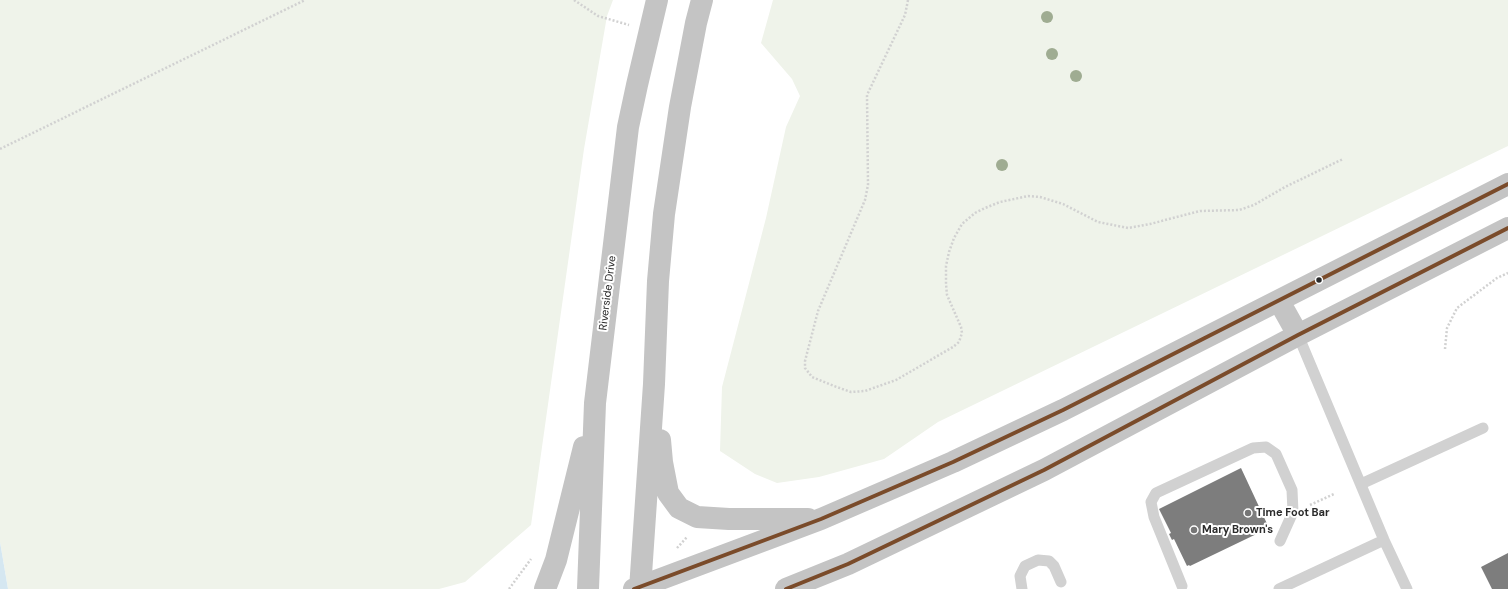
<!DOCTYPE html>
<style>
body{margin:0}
canvas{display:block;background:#fff}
</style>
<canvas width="1508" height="589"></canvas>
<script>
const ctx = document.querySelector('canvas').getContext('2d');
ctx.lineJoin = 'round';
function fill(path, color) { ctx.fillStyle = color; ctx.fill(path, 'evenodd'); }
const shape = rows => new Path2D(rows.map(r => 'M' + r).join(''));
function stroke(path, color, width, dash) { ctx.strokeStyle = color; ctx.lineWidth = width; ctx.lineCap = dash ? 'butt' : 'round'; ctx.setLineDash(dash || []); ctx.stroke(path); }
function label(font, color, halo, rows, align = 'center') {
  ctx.font = font + ' "DM Sans",sans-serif'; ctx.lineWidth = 4; ctx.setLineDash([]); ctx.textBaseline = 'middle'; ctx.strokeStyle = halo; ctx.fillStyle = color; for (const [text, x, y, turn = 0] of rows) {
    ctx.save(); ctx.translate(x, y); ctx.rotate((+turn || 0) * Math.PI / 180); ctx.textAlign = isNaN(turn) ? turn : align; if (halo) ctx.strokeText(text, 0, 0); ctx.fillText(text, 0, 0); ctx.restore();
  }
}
fill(shape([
 [0,0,613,0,607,16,584,149,531,525,465,582,439,589,8,589,0,542],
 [773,0,1508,0,1508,146,938,422,884,459,819,477,777,483,755,474,720,451,722,387,766,218,786,127,800,96,792,79,761,43]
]), '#eff3ea');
fill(shape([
 [0,542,8,589,0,589]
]), '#d5e7f1');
fill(shape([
 [1241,468,1269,528,1190,566,1189,565,1187,566,1174,539,1172,540,1169,534,1171,533,1159,509],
 [1508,553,1508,589,1492,589,1481,567]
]), '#7d7d7d');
stroke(shape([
 [574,0,598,16,629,25],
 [908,0,905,15,867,95,868,185,865,200,818,311,805,361,805,368,812,377,834,386,851,392,865,391,896,380,953,347,959,342,962,333,961,327,947,295,946,284,946,266,949,252,954,238,962,224,975,213,985,208,1000,202,1028,196,1040,197,1063,204,1098,222,1128,228,1150,224,1200,211,1239,210,1254,205,1285,187,1343,159],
 [0,149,305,0],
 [1445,349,1447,328,1457,308,1497,278,1508,273],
 [1310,505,1334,494],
 [677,548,687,537],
 [509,589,531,559]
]), '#d1d1d1', 2.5, [2, 2]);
stroke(shape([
 [1298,335,1384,540,1407,589],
 [1361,484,1483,428],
 [1182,586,1154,517,1151,502,1156,493,1253,448,1266,447,1276,454,1292,490,1293,512,1280,541],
 [1022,589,1020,576,1025,566,1038,560,1049,561,1054,566,1061,582],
 [1279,589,1384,540]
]), '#d1d1d1', 11);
stroke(shape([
 [1279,301,1298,335],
 [660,440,662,462,668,493,679,508,697,517,729,519,808,519],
 [545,589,556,560,584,447],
 [588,589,595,403,628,127,637,85,657,0],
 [634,589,821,519,953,462,1063,410,1508,184],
 [640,589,654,384,658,281,664,214,680,107,696,23,702,0],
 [786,589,848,564,1044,470,1298,335,1508,228]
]), '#c4c4c4', 22);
stroke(shape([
 [634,589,821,519,953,462,1063,410,1508,184],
 [786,589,848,564,1044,470,1298,335,1508,228]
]), '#7a4b2a', 4);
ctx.fillStyle = '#9fac92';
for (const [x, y] of [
 [1047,17],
 [1052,54],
 [1076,76],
 [1002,165]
]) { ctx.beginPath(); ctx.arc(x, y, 6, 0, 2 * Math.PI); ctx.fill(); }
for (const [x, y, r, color] of [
 [1319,280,3.5,"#2c2c2c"],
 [1248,513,4,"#767676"],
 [1194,530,4,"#767676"]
]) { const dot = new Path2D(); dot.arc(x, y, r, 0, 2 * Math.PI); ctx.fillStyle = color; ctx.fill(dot); stroke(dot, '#fff', 1.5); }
label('11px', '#2c2c2c', '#fff', [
 ["Riverside Drive",608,293,-83]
]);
label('bold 11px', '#2c2c2c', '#fff', [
 ["Time Foot Bar",1256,513],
 ["Mary Brown's",1202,530]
], 'left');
</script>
